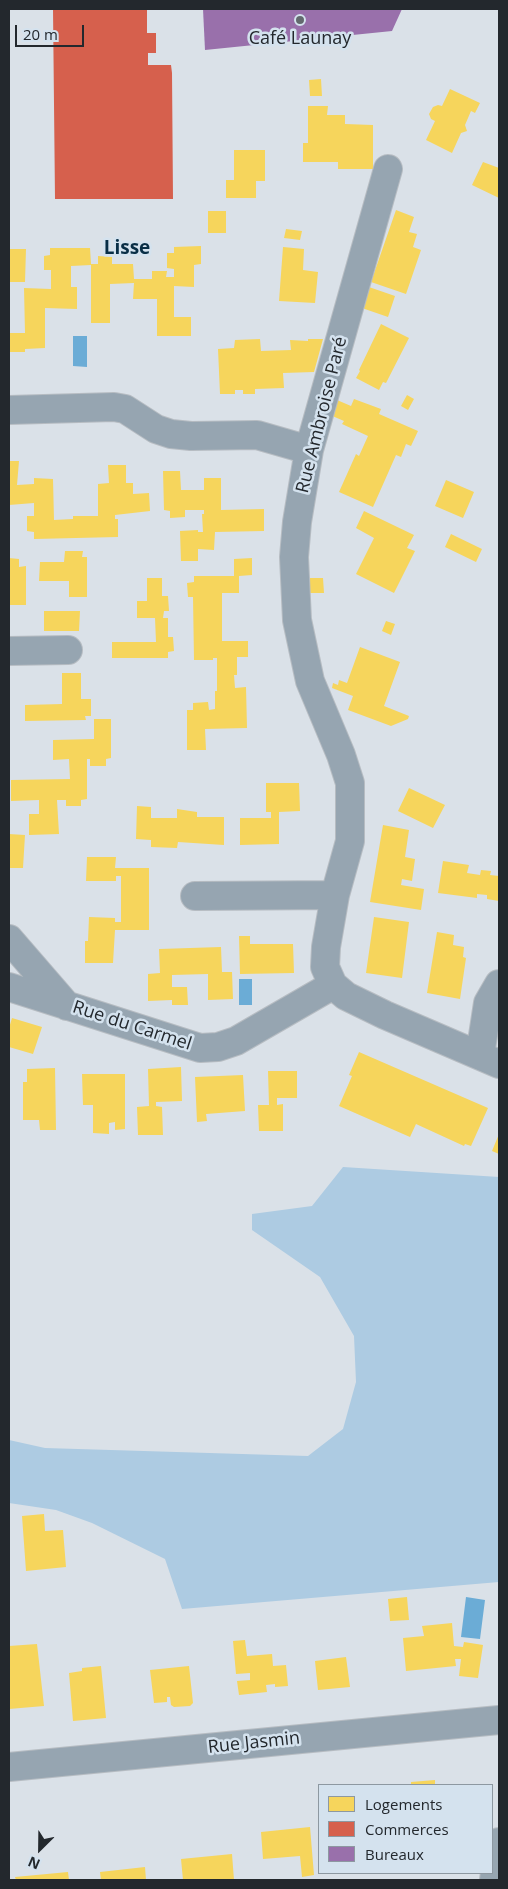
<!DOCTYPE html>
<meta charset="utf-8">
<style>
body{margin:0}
#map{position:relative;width:508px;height:1889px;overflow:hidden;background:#dae1e8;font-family:"Open Sans",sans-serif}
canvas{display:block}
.frame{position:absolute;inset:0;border:10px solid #23282d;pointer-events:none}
.legend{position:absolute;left:318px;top:1784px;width:175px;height:90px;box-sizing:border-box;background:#d4e2ee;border:1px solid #8d98a1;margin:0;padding:6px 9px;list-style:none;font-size:15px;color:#23282d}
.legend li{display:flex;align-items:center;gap:10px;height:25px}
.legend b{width:25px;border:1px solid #8d98a1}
.north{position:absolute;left:15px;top:1824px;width:50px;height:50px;-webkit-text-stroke:4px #d4e2ee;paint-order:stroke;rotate:203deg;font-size:14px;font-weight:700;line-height:20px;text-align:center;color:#23282d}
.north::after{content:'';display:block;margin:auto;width:18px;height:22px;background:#23282d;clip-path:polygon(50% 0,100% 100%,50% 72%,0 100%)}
.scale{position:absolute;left:15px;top:25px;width:69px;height:22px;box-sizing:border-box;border:2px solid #23282d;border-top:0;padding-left:6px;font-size:15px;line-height:18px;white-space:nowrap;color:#23282d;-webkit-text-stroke:4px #d4e2ee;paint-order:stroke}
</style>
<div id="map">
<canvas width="508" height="1889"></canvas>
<div class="frame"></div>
<ul class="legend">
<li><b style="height:14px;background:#f6d55c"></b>Logements</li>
<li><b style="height:14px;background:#d6604d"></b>Commerces</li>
<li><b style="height:14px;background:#9970ab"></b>Bureaux</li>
</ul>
<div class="north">N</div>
<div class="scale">20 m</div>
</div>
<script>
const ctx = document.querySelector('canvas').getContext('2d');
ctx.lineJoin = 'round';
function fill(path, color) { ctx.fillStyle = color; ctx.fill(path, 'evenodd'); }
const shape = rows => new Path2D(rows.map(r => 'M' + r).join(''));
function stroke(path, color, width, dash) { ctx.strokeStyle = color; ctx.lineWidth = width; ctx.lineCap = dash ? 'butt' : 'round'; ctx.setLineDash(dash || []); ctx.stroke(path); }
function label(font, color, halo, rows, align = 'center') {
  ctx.font = font + ' "Open Sans",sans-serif'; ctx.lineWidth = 5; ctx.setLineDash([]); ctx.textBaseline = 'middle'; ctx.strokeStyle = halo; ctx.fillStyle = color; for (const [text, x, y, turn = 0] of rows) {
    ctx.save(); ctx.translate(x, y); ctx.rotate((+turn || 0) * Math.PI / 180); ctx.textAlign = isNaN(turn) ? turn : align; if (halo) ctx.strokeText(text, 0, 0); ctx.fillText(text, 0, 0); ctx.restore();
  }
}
fill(shape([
 [343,1167,499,1177,499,1582,182,1609,165,1559,92,1523,56,1510,9,1503,9,1440,45,1448,308,1456,343,1429,356,1382,354,1336,320,1277,252,1230,252,1214,312,1206]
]), '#adcbe2');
fill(shape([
 [73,336,87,336,87,367,73,366],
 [239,979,252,979,252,1005,239,1005],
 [466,1597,485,1600,480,1639,461,1637]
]), '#6bacd6');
fill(shape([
 [321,79,322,96,310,96,309,80],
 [450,89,480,103,475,113,471,111,465,125,467,131,461,133,452,153,426,140,435,121,431,119,429,114,433,107,438,105,442,106],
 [308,106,328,106,327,115,345,115,345,124,373,125,373,169,338,169,338,162,303,162,303,143,308,143],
 [234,150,265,150,265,181,256,181,256,198,226,198,226,180,234,180],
 [483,162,499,168,499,198,472,185],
 [396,210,414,217,409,232,417,234,413,247,421,250,406,294,371,282],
 [208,211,226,211,226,233,208,233],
 [286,229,302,231,300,240,284,238],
 [201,246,201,264,194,265,194,287,174,286,174,317,191,317,191,336,157,336,157,299,133,299,134,283,110,284,110,323,91,323,91,265,71,266,71,287,77,287,77,309,45,308,45,348,25,349,25,352,10,352,9,333,25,333,24,288,51,289,51,270,44,270,44,256,50,255,50,248,90,248,91,264,98,264,98,256,112,257,112,264,133,264,134,279,152,279,152,271,167,271,166,277,174,277,174,269,167,268,167,253,174,253,174,247],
 [283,247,304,249,303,270,318,272,315,303,279,301],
 [9,249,26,249,25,282,9,282],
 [366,286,395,296,388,317,359,307],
 [381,324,409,338,386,383,383,382,379,390,356,378,360,371,359,370],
 [260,339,261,351,291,350,290,340,308,341,308,339,323,339,314,372,283,373,284,388,255,389,255,394,243,394,243,390,235,390,235,394,220,394,218,349,234,348,235,340],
 [407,395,414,399,408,410,401,406],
 [354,399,381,409,379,414,418,431,411,446,406,444,401,457,396,455,373,507,339,492,356,454,359,456,368,436,342,424,344,421,330,415,337,400,351,406],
 [9,461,19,461,17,485,34,484,34,478,53,479,54,520,73,519,73,516,98,516,98,484,109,483,108,465,126,465,126,483,133,483,133,494,149,493,150,511,115,515,115,519,118,519,118,537,34,539,34,532,27,531,27,516,34,516,34,503,9,505],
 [163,471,180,471,181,490,204,490,204,478,221,478,221,510,264,509,264,531,215,532,214,550,198,549,198,561,181,561,180,531,198,530,198,532,203,532,202,514,204,514,204,510,185,510,185,517,170,518,170,511,164,510],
 [446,480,474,492,463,518,435,506],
 [364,511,414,535,407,548,415,551,394,593,356,574,374,538,356,528],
 [451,534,482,549,476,562,445,547],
 [65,551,83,551,82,557,87,557,87,597,69,597,69,581,39,581,40,562,64,562],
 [9,558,19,559,19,567,26,566,26,605,9,605],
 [252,558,252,575,239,576,239,593,222,593,222,641,248,641,248,657,237,657,237,675,234,675,235,688,246,687,247,728,205,729,206,750,187,750,187,710,193,710,193,703,208,702,209,710,215,709,215,691,217,691,217,658,213,658,213,660,194,660,193,597,188,597,187,583,194,582,194,576,234,576,234,559],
 [147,578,162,578,162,596,168,596,169,611,164,611,163,618,168,618,168,637,173,637,174,651,168,652,168,658,112,658,112,642,156,642,155,618,137,618,137,601,147,601],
 [310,578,323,578,324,593,310,593],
 [44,611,80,611,79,631,44,631],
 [386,621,395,624,391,635,382,631],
 [360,647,400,662,384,706,409,716,408,719,391,726,348,710,353,696,332,688,333,683,338,685,339,680,347,683],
 [62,673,81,673,81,699,91,699,91,716,85,716,86,720,25,721,25,705,62,704],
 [94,719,111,719,111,758,106,759,106,766,90,766,90,759,87,759,87,799,81,800,81,806,66,806,66,800,57,800,59,834,29,835,29,814,39,814,39,800,11,801,11,780,70,779,69,759,53,760,53,740,94,739],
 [266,783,299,783,300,811,279,812,279,844,240,845,240,818,271,818,271,812,266,812],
 [409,788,445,805,433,828,398,811],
 [137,806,151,807,151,818,177,818,177,809,197,812,197,817,224,817,224,845,178,842,177,848,151,847,151,840,136,839],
 [383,825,409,830,405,857,415,859,412,881,402,879,401,885,424,889,421,910,370,902],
 [9,834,25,835,23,868,9,868],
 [87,857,116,857,115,868,149,868,149,930,115,930,113,963,85,963,85,941,88,941,89,917,115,918,115,922,121,922,121,876,116,876,116,881,86,881],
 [443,861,469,865,467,873,480,875,481,870,491,871,490,875,499,876,499,901,487,899,487,895,477,894,477,898,438,893],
 [374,917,409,922,402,978,366,973],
 [437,932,454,935,453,945,464,947,463,957,466,958,460,999,427,993],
 [239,936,250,936,250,944,293,944,294,973,240,974],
 [221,947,222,972,232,972,233,999,208,1000,208,974,172,975,172,987,187,987,188,1005,172,1005,172,1000,148,1001,148,974,160,973,159,949],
 [12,1018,42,1027,33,1054,9,1047,9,1028],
 [359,1052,488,1108,471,1146,465,1144,464,1146,416,1124,410,1137,339,1106,352,1076,349,1075],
 [181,1067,182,1101,156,1102,156,1106,162,1107,163,1135,138,1135,137,1107,149,1106,148,1069],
 [55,1068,56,1130,40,1130,39,1120,23,1120,23,1082,27,1082,27,1069],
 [268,1071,297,1071,297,1098,277,1098,277,1105,283,1104,283,1131,259,1131,258,1105,269,1105],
 [82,1074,125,1074,125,1129,115,1130,115,1122,109,1123,109,1134,93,1133,93,1105,83,1105],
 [243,1075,245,1111,206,1114,207,1121,197,1122,195,1077],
 [499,1134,499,1154,492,1151],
 [44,1514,45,1531,63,1530,66,1567,26,1571,22,1516],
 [407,1597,409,1620,390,1621,388,1599],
 [452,1623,454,1646,463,1647,464,1642,483,1645,478,1678,459,1676,461,1659,455,1659,456,1666,406,1671,403,1638,424,1636,422,1626],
 [245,1640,247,1656,272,1654,273,1666,286,1665,288,1686,275,1687,275,1684,266,1685,267,1692,239,1695,237,1681,250,1680,250,1673,236,1674,233,1641],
 [37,1644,44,1706,9,1709,9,1646],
 [346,1657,350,1687,318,1690,315,1661],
 [101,1666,106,1718,73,1721,69,1673,82,1671,82,1668],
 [189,1666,193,1703,190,1706,174,1707,171,1705,170,1697,167,1697,167,1702,154,1703,150,1670],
 [435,1780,435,1785,411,1785,411,1782],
 [310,1827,314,1875,302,1877,300,1856,263,1859,261,1832],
 [232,1854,234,1880,183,1880,181,1859],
 [145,1867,146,1880,101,1880,100,1872],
 [68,1872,69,1880,16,1880,15,1877]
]), '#f6d55c');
fill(shape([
 [53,9,147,9,147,33,156,33,156,53,148,53,148,65,171,65,172,73,173,199,55,199]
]), '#d6604d');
fill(shape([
 [203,9,402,9,392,31,205,50]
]), '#9970ab');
const minor = shape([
 [388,169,309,450,297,522,294,557,297,620,310,681,341,755,350,783,350,841,335,895,326,947,325,967,333,985,346,996,385,1015,499,1064],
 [9,410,114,407,125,409,156,429,171,434,191,436,257,435,309,450],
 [9,651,68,650],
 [195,896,335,895],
 [9,939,67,1006],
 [9,987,200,1048,218,1047,236,1041,333,985],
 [480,1055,488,1003,499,984],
 [9,1767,499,1720]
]);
const major = shape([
 [494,1880,499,1842]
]);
stroke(minor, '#b6bcc2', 30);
stroke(major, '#b6bcc2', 30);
stroke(minor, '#96a5b1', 28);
stroke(major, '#97a6b1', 28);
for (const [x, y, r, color] of [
 [300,20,5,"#63696e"]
]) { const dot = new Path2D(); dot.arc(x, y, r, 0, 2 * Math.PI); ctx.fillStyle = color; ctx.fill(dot); stroke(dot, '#d4e2ee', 2); }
label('18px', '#23282d', '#d4e2ee', [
 ["Café Launay",300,39]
]);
label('18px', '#23282d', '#d4e2ee', [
 ["Rue Ambroise Paré",322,415,-76],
 ["Rue du Carmel",132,1026,18],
 ["Rue Jasmin",254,1743,-6]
]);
label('bold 19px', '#082e46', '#d4e2ee', [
 ["Lisse",127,249]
]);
</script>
